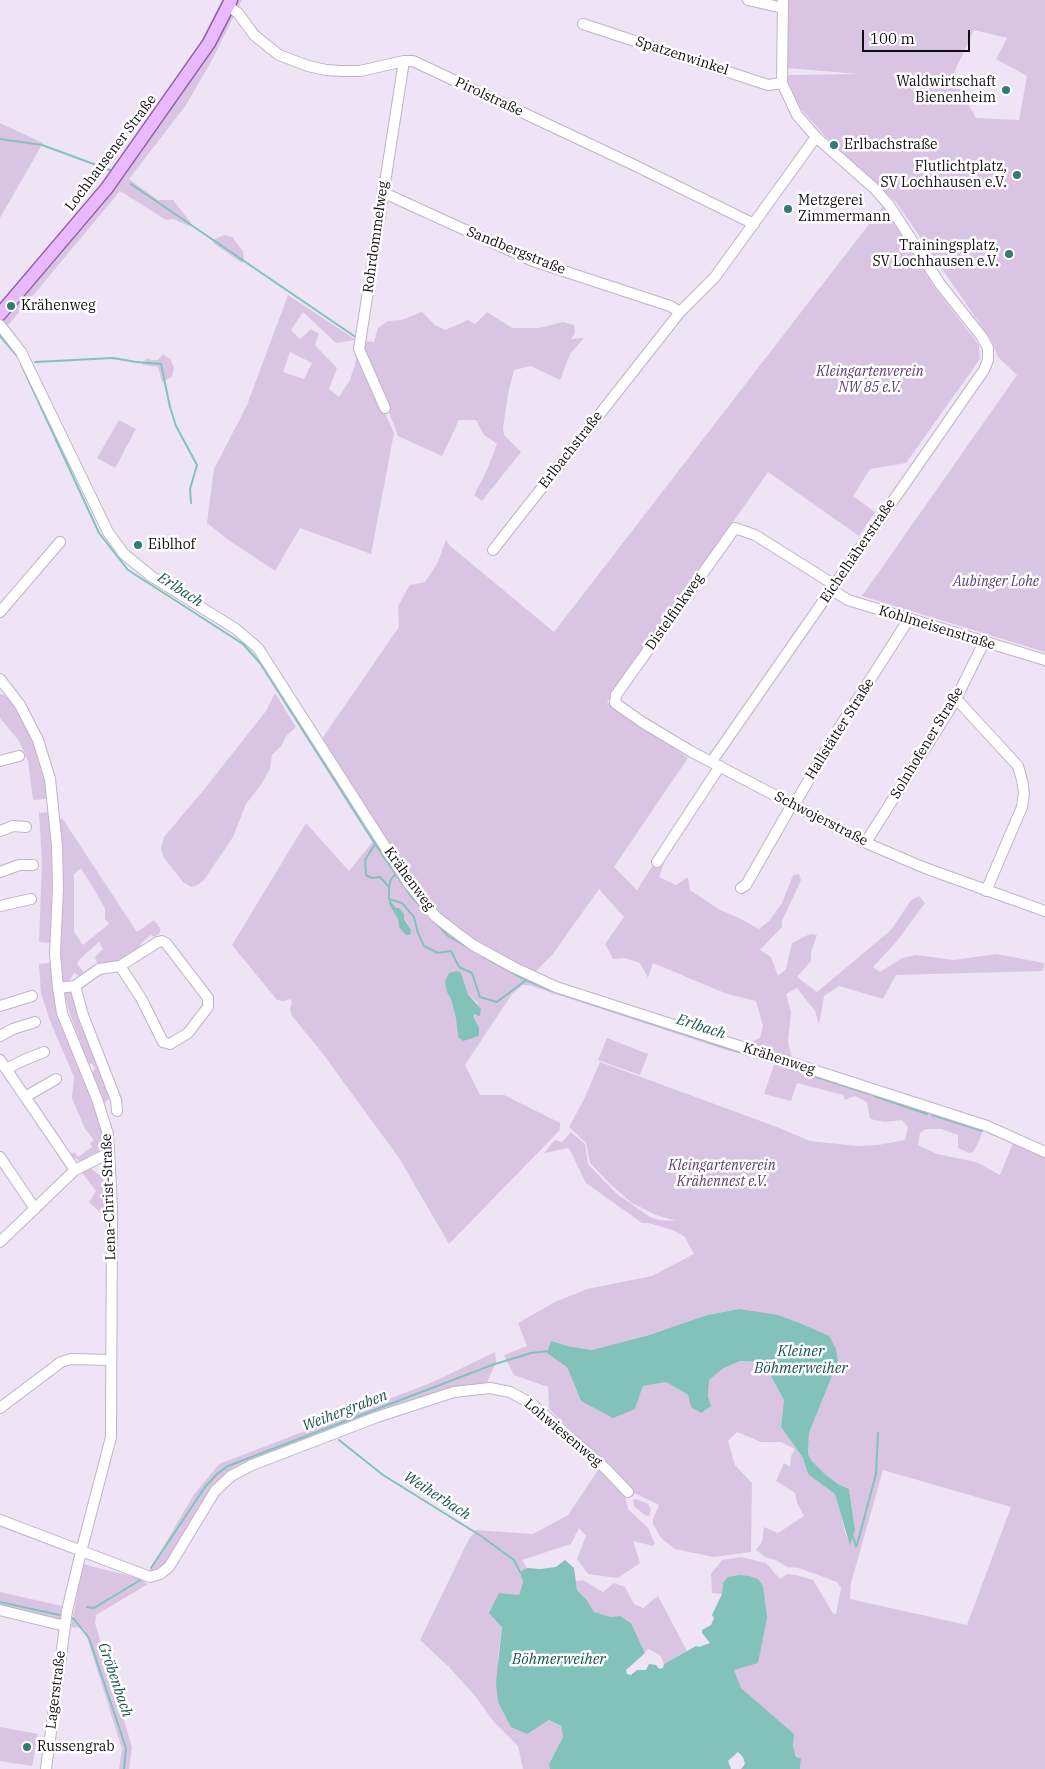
<!DOCTYPE html>
<meta charset="utf-8">
<style>
body{margin:0}
#map{position:relative;width:1045px;height:1769px;overflow:hidden;background:#efe4f5;font-family:"IBM Plex Serif",serif}
canvas{display:block}
.scale{position:absolute;left:862px;top:30px;width:108px;height:22px;box-sizing:border-box;border:2px solid #110d13;border-top:0;padding-left:6px;font-size:15px;line-height:18px;white-space:nowrap;color:#110d13;-webkit-text-stroke:4px #fff;paint-order:stroke}
</style>
<div id="map">
<canvas width="1045" height="1769"></canvas>
<div class="scale">100 m</div>
</div>
<script>
const ctx = document.querySelector('canvas').getContext('2d');
ctx.lineJoin = 'round';
function fill(path, color) { ctx.fillStyle = color; ctx.fill(path, 'evenodd'); }
const shape = rows => new Path2D(rows.map(r => 'M' + r).join(''));
function stroke(path, color, width, dash) { ctx.strokeStyle = color; ctx.lineWidth = width; ctx.lineCap = dash ? 'butt' : 'round'; ctx.setLineDash(dash || []); ctx.stroke(path); }
function label(font, color, halo, rows, align = 'center') {
  ctx.font = font + ' "IBM Plex Serif",serif'; ctx.lineWidth = 5; ctx.setLineDash([]); ctx.textBaseline = 'middle'; ctx.strokeStyle = halo; ctx.fillStyle = color; for (const [text, x, y, turn = 0] of rows) {
    ctx.save(); ctx.translate(x, y); ctx.rotate((+turn || 0) * Math.PI / 180); ctx.textAlign = isNaN(turn) ? turn : align; if (halo) ctx.strokeText(text, 0, 0); ctx.fillText(text, 0, 0); ctx.restore();
  }
}
fill(shape([
 [222,0,242,0,212,60,186,105,129,179,158,200,173,200,191,223,189,226,173,219,166,220,120,191,0,335,0,307,104,184,197,49],
 [788,0,1045,0,1045,652,862,596,1017,375,998,357,991,340,896,202,823,134,802,110,792,93,787,80,789,75,859,74,786,68],
 [974,30,1007,38,996,59,1027,76,1019,120,976,118,957,84,951,79],
 [0,123,43,143,0,218],
 [883,206,935,288,979,345,980,359,906,463,870,469,853,496,875,512,859,536,768,472,607,702,688,758,614,867,637,890,653,865,664,863,659,877,676,885,688,877,690,890,720,910,739,918,759,929,769,921,782,903,793,875,799,874,801,880,782,921,782,927,760,950,771,957,778,976,786,969,792,943,810,934,817,935,811,952,811,961,797,977,817,992,891,930,911,900,919,896,925,903,897,941,873,967,880,972,902,958,916,955,954,960,996,954,1044,963,1043,971,896,975,883,999,839,986,824,996,819,1025,815,1011,797,988,786,994,791,1012,788,1043,793,1061,1010,1131,1016,1136,1045,1150,1045,1769,800,1769,801,1758,796,1757,793,1745,793,1734,741,1688,733,1669,723,1583,722,1594,712,1593,711,1574,722,1560,741,1557,766,1563,780,1579,787,1574,796,1575,813,1580,833,1613,836,1614,841,1588,837,1582,799,1568,787,1567,776,1560,765,1557,756,1550,762,1542,764,1527,778,1533,804,1516,797,1503,795,1493,776,1481,784,1463,790,1467,791,1456,795,1449,781,1442,761,1442,737,1432,728,1441,735,1465,752,1483,751,1552,714,1557,675,1549,661,1538,653,1524,653,1519,659,1505,630,1491,629,1485,549,1409,548,1387,514,1375,504,1355,527,1346,518,1323,555,1302,587,1289,652,1276,694,1254,685,1237,675,1231,649,1223,642,1223,586,1183,569,1148,544,1153,555,1140,562,1142,571,1132,585,1144,588,1164,617,1194,650,1217,659,1220,676,1221,656,1215,632,1203,610,1184,590,1163,586,1143,569,1127,584,1099,600,1062,777,1127,810,1141,857,1146,878,1145,905,1140,908,1127,902,1120,885,1122,870,1119,867,1102,855,1096,845,1100,843,1095,797,1083,791,1101,764,1094,775,1062,726,1050,528,985,523,985,512,994,465,1065,480,1095,504,1095,560,1123,560,1130,449,1244,399,1158,320,1050,292,1016,290,1009,292,1002,290,999,283,1001,277,1000,232,945,306,823,349,871,375,839,448,933,527,980,534,974,455,930,422,897,321,740,399,627,398,606,410,585,425,582,438,562,446,539,449,545,554,632],
 [599,889,624,917,605,944,613,959,625,958,640,963,648,978,653,963,727,994,756,1001,763,1026,760,1038,744,1045,556,984,534,973,553,954],
 [392,903,396,908,408,924,399,927,398,919],
 [461,973,468,994,478,1003,474,1018,479,1027,458,1037,456,1019,451,999],
 [926,1129,941,1129,958,1135,958,1148,969,1153,973,1152,979,1141,983,1129,1014,1140,1000,1175,976,1162,937,1154,918,1145,920,1133],
 [739,1309,838,1361,809,1433,808,1454,812,1461,825,1474,838,1484,849,1489,855,1530,850,1545,845,1533,836,1494,808,1474,803,1458,781,1427,784,1400,763,1362,740,1361,724,1368,709,1380,708,1396,711,1406,691,1407,688,1395,666,1382,643,1386,635,1409,581,1401,567,1367,551,1342,567,1346,592,1350,649,1335,707,1315],
 [883,1470,1011,1507,967,1625,850,1599,851,1583],
 [224,235,232,237,243,251,244,260,242,263,213,243,215,239],
 [288,295,356,340,336,343,303,312,291,330,300,339,311,329,319,334,315,345,337,368,329,389,339,397,350,380,358,354,394,433,371,554,300,528,275,571,227,539,207,523,214,469,247,405],
 [290,352,312,363,304,379,283,372],
 [422,312,435,325,445,330,468,320,475,324,487,312,512,328,539,328,563,322,574,325,575,333,571,339,584,338,570,354,560,380,531,366,514,370,508,394,503,428,504,435,521,452,482,501,474,495,486,472,497,444,484,435,476,420,459,420,442,456,398,436,386,404,363,356,362,341,374,342,378,328,388,321,401,320],
 [163,354,171,360,174,368,172,377,162,382,158,367,143,365,143,362,148,358,151,360,158,360],
 [119,420,136,429,115,468,97,458],
 [275,693,296,727,287,735,281,746,272,755,270,769,260,786,246,804,233,837,204,880,198,885,191,887,183,882,164,858,161,849,164,837,202,792,266,711],
 [0,694,4,695,10,700,24,723,37,753,44,775,47,799,33,800,28,761,19,741,0,718],
 [49,812,52,866,51,943,39,942,42,863,39,813],
 [62,818,137,932,154,920,160,928,160,933,154,937,151,935,141,943,140,949,121,962,115,961,98,966,95,957,103,949,99,942,80,959,77,964,84,972,93,966,95,967,81,977,74,973,68,983,65,983,61,981,60,960,61,920,59,821],
 [81,868,105,908,105,919,109,924,83,945,74,932,74,874],
 [50,963,59,1014,96,1109,105,1144,104,1149,87,1157,88,1160,85,1161,80,1161,70,1155,75,1152,78,1157,92,1147,90,1143,94,1140,85,1129,72,1098,74,1077,50,1021,41,993,39,964],
 [71,990,79,1021,110,1097,104,1104,92,1075,95,1068,92,1064,88,1063,70,1014,64,992],
 [607,1038,648,1054,640,1075,598,1060],
 [90,1168,101,1176,105,1182,105,1217,89,1202,96,1191,82,1173],
 [495,1352,496,1362,486,1385,455,1389,224,1479,168,1564,152,1575,148,1573,193,1496,219,1464,433,1382],
 [600,1467,624,1491,628,1509,648,1528,655,1544,653,1546,633,1541,640,1563,618,1578,588,1574,577,1559,586,1536,579,1528,571,1544,522,1560,527,1568,521,1572,523,1582,519,1595,502,1627,498,1657,549,1720,561,1726,563,1737,549,1764,550,1769,523,1769,518,1746,493,1721,476,1697,449,1667,420,1640,469,1539,476,1530,533,1534,568,1515],
 [636,1499,648,1504,651,1509,649,1516,646,1516,634,1506,633,1500],
 [83,1564,138,1578,148,1584,96,1615,95,1623,132,1747,129,1769,119,1769,122,1749,84,1628,71,1627],
 [583,1580,603,1592,614,1583,625,1587,634,1604,643,1608,658,1596,687,1651,664,1664,660,1655,648,1649,645,1653,631,1623,620,1616,611,1617,594,1612,587,1600,577,1590,576,1581],
 [0,1592,62,1606,60,1622,0,1607],
 [0,1727,38,1734,32,1766,0,1761]
]), '#d9c5e3');
fill(shape([
 [389,899,396,908,399,908,404,914,404,919,411,930,410,935,406,935,399,927,398,919,389,904],
 [457,971,461,973,468,994,481,1009,480,1016,474,1014,474,1018,479,1027,479,1036,463,1041,458,1037,456,1019,451,999,447,992,445,981,449,973],
 [739,1309,778,1315,802,1324,829,1336,836,1349,838,1361,809,1433,808,1454,812,1461,825,1474,838,1484,849,1489,855,1530,850,1546,835,1494,808,1474,803,1458,781,1427,784,1400,763,1362,740,1361,724,1368,709,1380,708,1396,711,1406,701,1413,691,1407,688,1395,666,1382,643,1386,635,1409,613,1418,581,1401,567,1367,547,1353,551,1341,567,1346,592,1350,649,1335,707,1315],
 [565,1560,574,1568,577,1590,587,1600,594,1612,611,1617,620,1616,631,1623,645,1653,626,1670,627,1674,631,1675,637,1670,646,1670,649,1664,656,1665,659,1669,663,1668,664,1664,696,1646,699,1647,710,1643,702,1633,702,1630,711,1625,714,1618,712,1615,722,1594,723,1583,728,1577,739,1575,749,1576,758,1579,763,1586,767,1617,758,1663,734,1670,741,1688,794,1734,793,1745,796,1757,801,1758,800,1769,741,1769,745,1764,743,1757,738,1752,728,1761,731,1769,550,1769,549,1764,563,1737,561,1726,549,1720,527,1734,511,1727,498,1702,496,1683,502,1627,489,1613,499,1593,519,1595,523,1582,520,1572,527,1568,540,1569,556,1567]
]), '#82c2ba');
stroke(shape([
 [0,139,42,145,110,170],
 [131,184,357,338],
 [0,336,18,357],
 [35,362,113,358,136,362,161,364,170,407,176,426,197,465,190,489,191,503],
 [21,364,99,533,128,570,243,644,260,663,375,844,365,860,366,875,372,878,380,877,389,887,389,899,402,903,414,917,418,933,424,946,438,953,451,951,459,967,472,973,480,997,497,1002,526,980,552,991,869,1094],
 [375,844,410,895,422,908],
 [389,887,391,879,396,874],
 [436,923,448,936,469,948],
 [484,957,526,980],
 [874,1096,927,1114],
 [932,1115,982,1131],
 [988,1132,995,1135],
 [339,1440,383,1475,481,1536,514,1560,520,1572],
 [853,1536,856,1547],
 [857,1545,876,1474,878,1433],
 [151,1568,205,1487,217,1474,228,1466,492,1365,531,1353,549,1351],
 [0,1602,64,1616],
 [87,1607,94,1608,142,1579],
 [71,1618,74,1619,89,1638,126,1748,124,1769]
]), '#82c2ba', 2);
const minor = shape([
 [748,0,783,8],
 [228,6,238,13,254,35,279,55,308,66,326,70,341,71,360,71,404,61,413,61,634,165,754,224],
 [583,24,768,85,782,83],
 [382,192,533,261,670,306,680,312],
 [0,325,21,352,108,532,124,554,151,576,236,629,258,648,409,884,435,916,454,931,473,945,513,967,556,987,987,1126,1045,1152],
 [385,408,359,349,404,61],
 [493,550,680,312,715,277,816,137],
 [833,584,755,535,735,528,616,695,615,703,642,722,692,752,864,842,925,868,1045,911],
 [832,590,848,600,1045,660],
 [0,612,60,542],
 [0,679,20,705,38,740,50,779,57,846,58,888,55,954,58,988,62,1013,97,1099,108,1134,110,1167,112,1209,111,1437,81,1552,67,1611,46,1769],
 [955,701,960,703,1018,766,1022,780,1024,793,1022,807,986,891],
 [0,761,19,756],
 [712,761,984,370,988,360,988,348,982,337,940,284,889,205,875,189,816,137,797,115,782,83,783,0],
 [0,831,13,826,26,827],
 [866,842,955,701,984,642],
 [657,862,720,766],
 [0,872,19,865,33,865],
 [741,888,746,885,790,808,796,802,834,736,909,619],
 [0,906,31,899],
 [75,986,83,1015,116,1100,117,1111],
 [58,988,75,986,99,969,120,966,141,998,163,1042,170,1044,188,1033,208,1007,208,998,166,943,162,941,158,942,120,966],
 [0,1006,32,996],
 [0,1036,13,1029,35,1022],
 [0,1060,75,1170],
 [6,1069,24,1060,44,1052],
 [25,1097,56,1079],
 [0,1157,35,1209],
 [0,1242,75,1170,109,1153],
 [0,1408,61,1362,71,1359,111,1360],
 [0,1520,150,1577,160,1574,169,1567,215,1491,231,1476,252,1465,377,1417,454,1392,490,1388,510,1392,532,1404,606,1469,628,1492],
 [0,1610,65,1626]
]);
const major = shape([
 [0,314,107,188,209,43,231,0]
]);
stroke(minor, '#bfb4c4', 12);
stroke(major, '#935eaa', 15);
stroke(minor, '#fff', 10);
stroke(major, '#e8b9fd', 12);
for (const [x, y, r, color] of [
 [1006,90,5,"#337a73"],
 [834,145,5,"#337a73"],
 [1017,175,5,"#337a73"],
 [788,209,5,"#337a73"],
 [1009,254,5,"#337a73"],
 [11,306,5,"#337a73"],
 [138,545,5,"#337a73"],
 [27,1747,5,"#337a73"]
]) { const dot = new Path2D(); dot.arc(x, y, r, 0, 2 * Math.PI); ctx.fillStyle = color; ctx.fill(dot); stroke(dot, '#fff', 2); }
label('14px', '#110d13', '#fff', [
 ["Spatzenwinkel",682,56,18],
 ["Pirolstraße",489,97,25],
 ["Lochhausener Straße",111,153,-53],
 ["Rohrdommelweg",376,237,-82],
 ["Sandbergstraße",516,251,22],
 ["Erlbachstraße",571,450,-52],
 ["Eichelhäherstraße",858,551,-56],
 ["Distelfinkweg",675,612,-55],
 ["Kohlmeisenstraße",937,628,17],
 ["Hallstätter Straße",840,729,-58],
 ["Solnhofener Straße",927,743,-59],
 ["Schwojerstraße",821,819,27],
 ["Krähenweg",409,879,54],
 ["Krähenweg",779,1059,18],
 ["Lena-Christ-Straße",109,1197,-92],
 ["Lohwiesenweg",563,1433,40],
 ["Lagerstraße",56,1690,-83]
]);
label('14px', '#110d13', '#fff', [
 ["Waldwirtschaft",996,82,"right"],
 ["Bienenheim",996,98,"right"],
 ["Erlbachstraße",844,145],
 ["Flutlichtplatz,",1007,167,"right"],
 ["SV Lochhausen e.V.",1007,183,"right"],
 ["Metzgerei",798,201],
 ["Zimmermann",798,217],
 ["Trainingsplatz,",999,246,"right"],
 ["SV Lochhausen e.V.",999,262,"right"],
 ["Krähenweg",21,306],
 ["Eiblhof",148,545],
 ["Russengrab",37,1747]
], 'left');
label('italic 14px', '#623c72', '#fff', [
 ["Kleingartenverein",870,372],
 ["NW 85 e.V.",870,388],
 ["Aubinger Lohe",996,582],
 ["Kleingartenverein",722,1166],
 ["Krähennest e.V.",722,1182]
]);
label('italic 15px', '#1d544f', '#fff', [
 ["Erlbach",180,590,33],
 ["Erlbach",701,1027,18],
 ["Kleiner",801,1352],
 ["Böhmerweiher",801,1369],
 ["Weihergraben",345,1411,-21],
 ["Weiherbach",437,1496,33],
 ["Böhmerweiher",559,1660],
 ["Gröbenbach",115,1680,71]
]);
</script>
